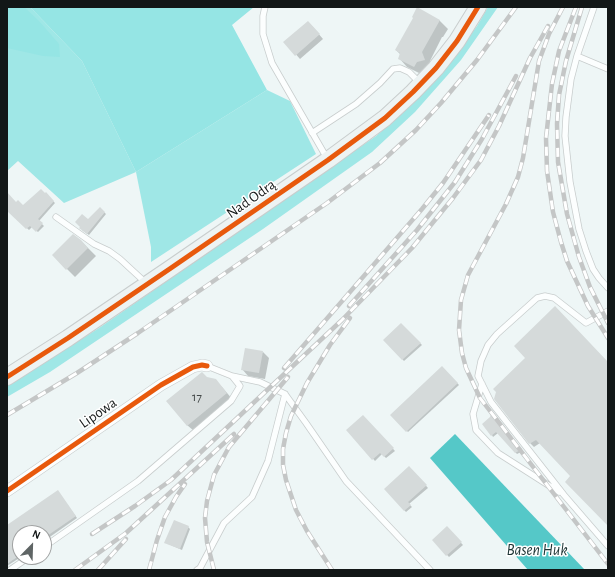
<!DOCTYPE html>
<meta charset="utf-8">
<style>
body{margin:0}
#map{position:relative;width:615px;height:577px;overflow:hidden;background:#eef6f6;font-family:"Alegreya Sans",sans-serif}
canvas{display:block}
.frame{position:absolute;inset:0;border:8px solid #121717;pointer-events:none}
.north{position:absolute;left:12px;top:525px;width:40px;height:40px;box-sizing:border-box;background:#fff;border:1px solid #a0a2a2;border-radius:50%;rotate:23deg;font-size:11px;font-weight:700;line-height:16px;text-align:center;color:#121717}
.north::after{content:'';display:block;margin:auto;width:14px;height:18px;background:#5f6565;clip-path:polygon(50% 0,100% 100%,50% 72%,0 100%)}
</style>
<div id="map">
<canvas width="615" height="577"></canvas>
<div class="frame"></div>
<div class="north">N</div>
</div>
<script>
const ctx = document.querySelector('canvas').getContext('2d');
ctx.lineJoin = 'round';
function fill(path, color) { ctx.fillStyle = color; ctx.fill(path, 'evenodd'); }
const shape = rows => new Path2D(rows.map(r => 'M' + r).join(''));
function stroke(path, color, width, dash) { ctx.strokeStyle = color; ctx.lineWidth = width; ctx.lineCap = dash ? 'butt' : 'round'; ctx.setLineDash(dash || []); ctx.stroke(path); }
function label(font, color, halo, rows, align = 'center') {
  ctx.font = font + ' "Alegreya Sans",sans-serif'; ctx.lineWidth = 3; ctx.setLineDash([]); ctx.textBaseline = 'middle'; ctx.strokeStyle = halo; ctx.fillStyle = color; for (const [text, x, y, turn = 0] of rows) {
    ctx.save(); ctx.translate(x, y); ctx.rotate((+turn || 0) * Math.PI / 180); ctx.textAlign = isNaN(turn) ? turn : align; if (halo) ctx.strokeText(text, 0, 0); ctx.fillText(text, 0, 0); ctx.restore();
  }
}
fill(shape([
 [7,7,30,7,82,61,136,172,267,90,290,101,316,154,151,262,151,247,136,172,64,203,18,161,7,171],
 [488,7,498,7,461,60,415,112,372,152,263,229,50,372,7,397,7,386,99,328,376,136,406,110,443,71,477,26]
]), '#9fe7e6');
fill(shape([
 [7,7,24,7,39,21,59,44,60,57,43,56,7,48],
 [30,7,254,7,232,25,267,90,136,172,82,61]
]), '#95e5e4');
fill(shape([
 [455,434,585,570,528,570,430,458]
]), '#55c8c8');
fill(shape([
 [414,18,439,20,448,29,443,37,442,37,430,61,433,68,423,75,407,67,399,58,401,55,396,50],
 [312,26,323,39,300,59,285,42],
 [46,194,55,203,39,221,44,226,38,232,32,227,29,230,9,211,23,206],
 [100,208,106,214,89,235,82,230],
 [81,241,96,256,75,277,53,255],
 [401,324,422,345,404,361,385,340],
 [263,352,269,358,265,379,248,376,242,369],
 [608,363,608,524,572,476,540,443,534,447,530,443,496,399],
 [442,367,459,385,408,432,391,415],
 [207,378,222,387,233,400,194,431,187,425],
 [492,412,523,451,517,454,498,433,493,437,492,435],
 [363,416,395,451,386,458,382,454,375,461,348,430],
 [409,467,428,488,409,504,412,507,406,512,385,489],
 [59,493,77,518,44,541,44,533,20,533,21,557,7,566,7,526],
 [188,527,190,529,182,550,166,543],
 [447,528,463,545,449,557,433,540]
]), '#0003');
fill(shape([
 [417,7,440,20,422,52,425,60,417,62,414,67,398,59,400,53,395,50,413,18,412,17],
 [308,21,320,34,295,56,283,42],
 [41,189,45,193,46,192,54,201,38,219,43,223,36,232,30,226,26,229,7,211,7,192,16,202,18,200,23,205],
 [100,207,105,212,87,234,79,228,80,227,75,222,82,214,88,219],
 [73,234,81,240,88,248,66,270,52,255],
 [555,306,608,362,608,526,565,482,570,476,536,440,529,444,494,399,496,392,493,389,525,358,514,346],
 [401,323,421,343,402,360,383,340],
 [245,348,263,351,259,373,241,370],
 [442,366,458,383,406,432,390,415],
 [202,372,207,377,216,379,227,393,187,426,166,401],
 [492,410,522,449,515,453,496,432,491,436,482,424,490,417],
 [363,415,394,448,384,457,380,453,372,460,346,430],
 [409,466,427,485,408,502,411,505,404,511,384,489],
 [58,490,76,516,44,538,44,533,20,533,20,555,7,564,7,525],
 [174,520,189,526,180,549,164,543],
 [447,526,462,542,446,556,432,540]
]), '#d5dada');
const lane = shape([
 [265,7,263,16,263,34,272,63,328,160],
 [594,7,577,56,571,79,566,117,565,136,570,182,579,229,586,251,593,269,599,278,608,288],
 [577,56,608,69],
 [312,133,356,104,380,83,393,69,400,68,409,72,420,83],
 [56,217,94,244,109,251,120,259,146,283],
 [608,311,586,323,554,298,545,296,537,298,497,334,488,345,481,361,478,376,491,402,564,495,608,546],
 [232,376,260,382,285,394,306,423,346,481,430,570],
 [482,384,473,414,476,430,498,453,559,492],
 [44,547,138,481,231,401,240,386,232,376,207,366],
 [10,570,29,557],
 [197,570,200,568,224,523,252,497,268,461,285,394]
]);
const street = shape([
 [7,491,161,385,193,367,202,365,207,366]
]);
const secondary = shape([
 [7,377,68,338,171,268,328,160,385,118,413,92,436,68,457,41,478,7]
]);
stroke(lane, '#c8cdcd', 7);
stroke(street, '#c8cdcd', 12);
stroke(secondary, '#c8cdcd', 18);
stroke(lane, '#fcfefe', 5.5);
stroke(street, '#fcfefe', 11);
stroke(secondary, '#edf3f3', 16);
const rail = shape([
 [563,7,549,34,539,61,523,158,518,177,506,204,468,275,461,300,459,330,462,353,466,368,480,398,608,564],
 [576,7,559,51,552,84,546,138,547,171,553,212,561,242,567,261,588,306,608,338],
 [582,7,566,61,559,95,557,124,558,162,567,214,579,257,590,287,608,323],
 [349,306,417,230,455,182,482,139,516,76],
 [284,368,422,209,443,183,489,115],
 [7,415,77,373,138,333,327,203,380,163,416,130,441,103,477,60,516,7],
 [92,534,135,506,171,480,342,320,412,248,453,198,481,160,499,126,530,58,548,26],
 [75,570,126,533,234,434],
 [98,570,126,539],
 [149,570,157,540,165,517,176,497,185,484],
 [214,570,207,542,205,518,207,501,214,475,229,447,288,377],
 [332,570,307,531,296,510,286,480,283,465,283,449,286,433,291,416,307,383,330,345,350,318]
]);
stroke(rail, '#c4c6c6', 4.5);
stroke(rail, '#fff', 3, [9]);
stroke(shape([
 [7,377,68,338,171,268,328,160,385,118,413,92,436,68,457,41,478,7],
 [7,491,161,385,193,367,202,365,207,366]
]), '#e8590c', 5);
label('13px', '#434848', null, [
 ["17",197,397]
]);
label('15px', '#121717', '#fff', [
 ["Nad Odrą",251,199,-35],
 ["Lipowa",98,413,-35]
]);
label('italic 16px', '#1d3434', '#fff', [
 ["Basen Huk",537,550]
]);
</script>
